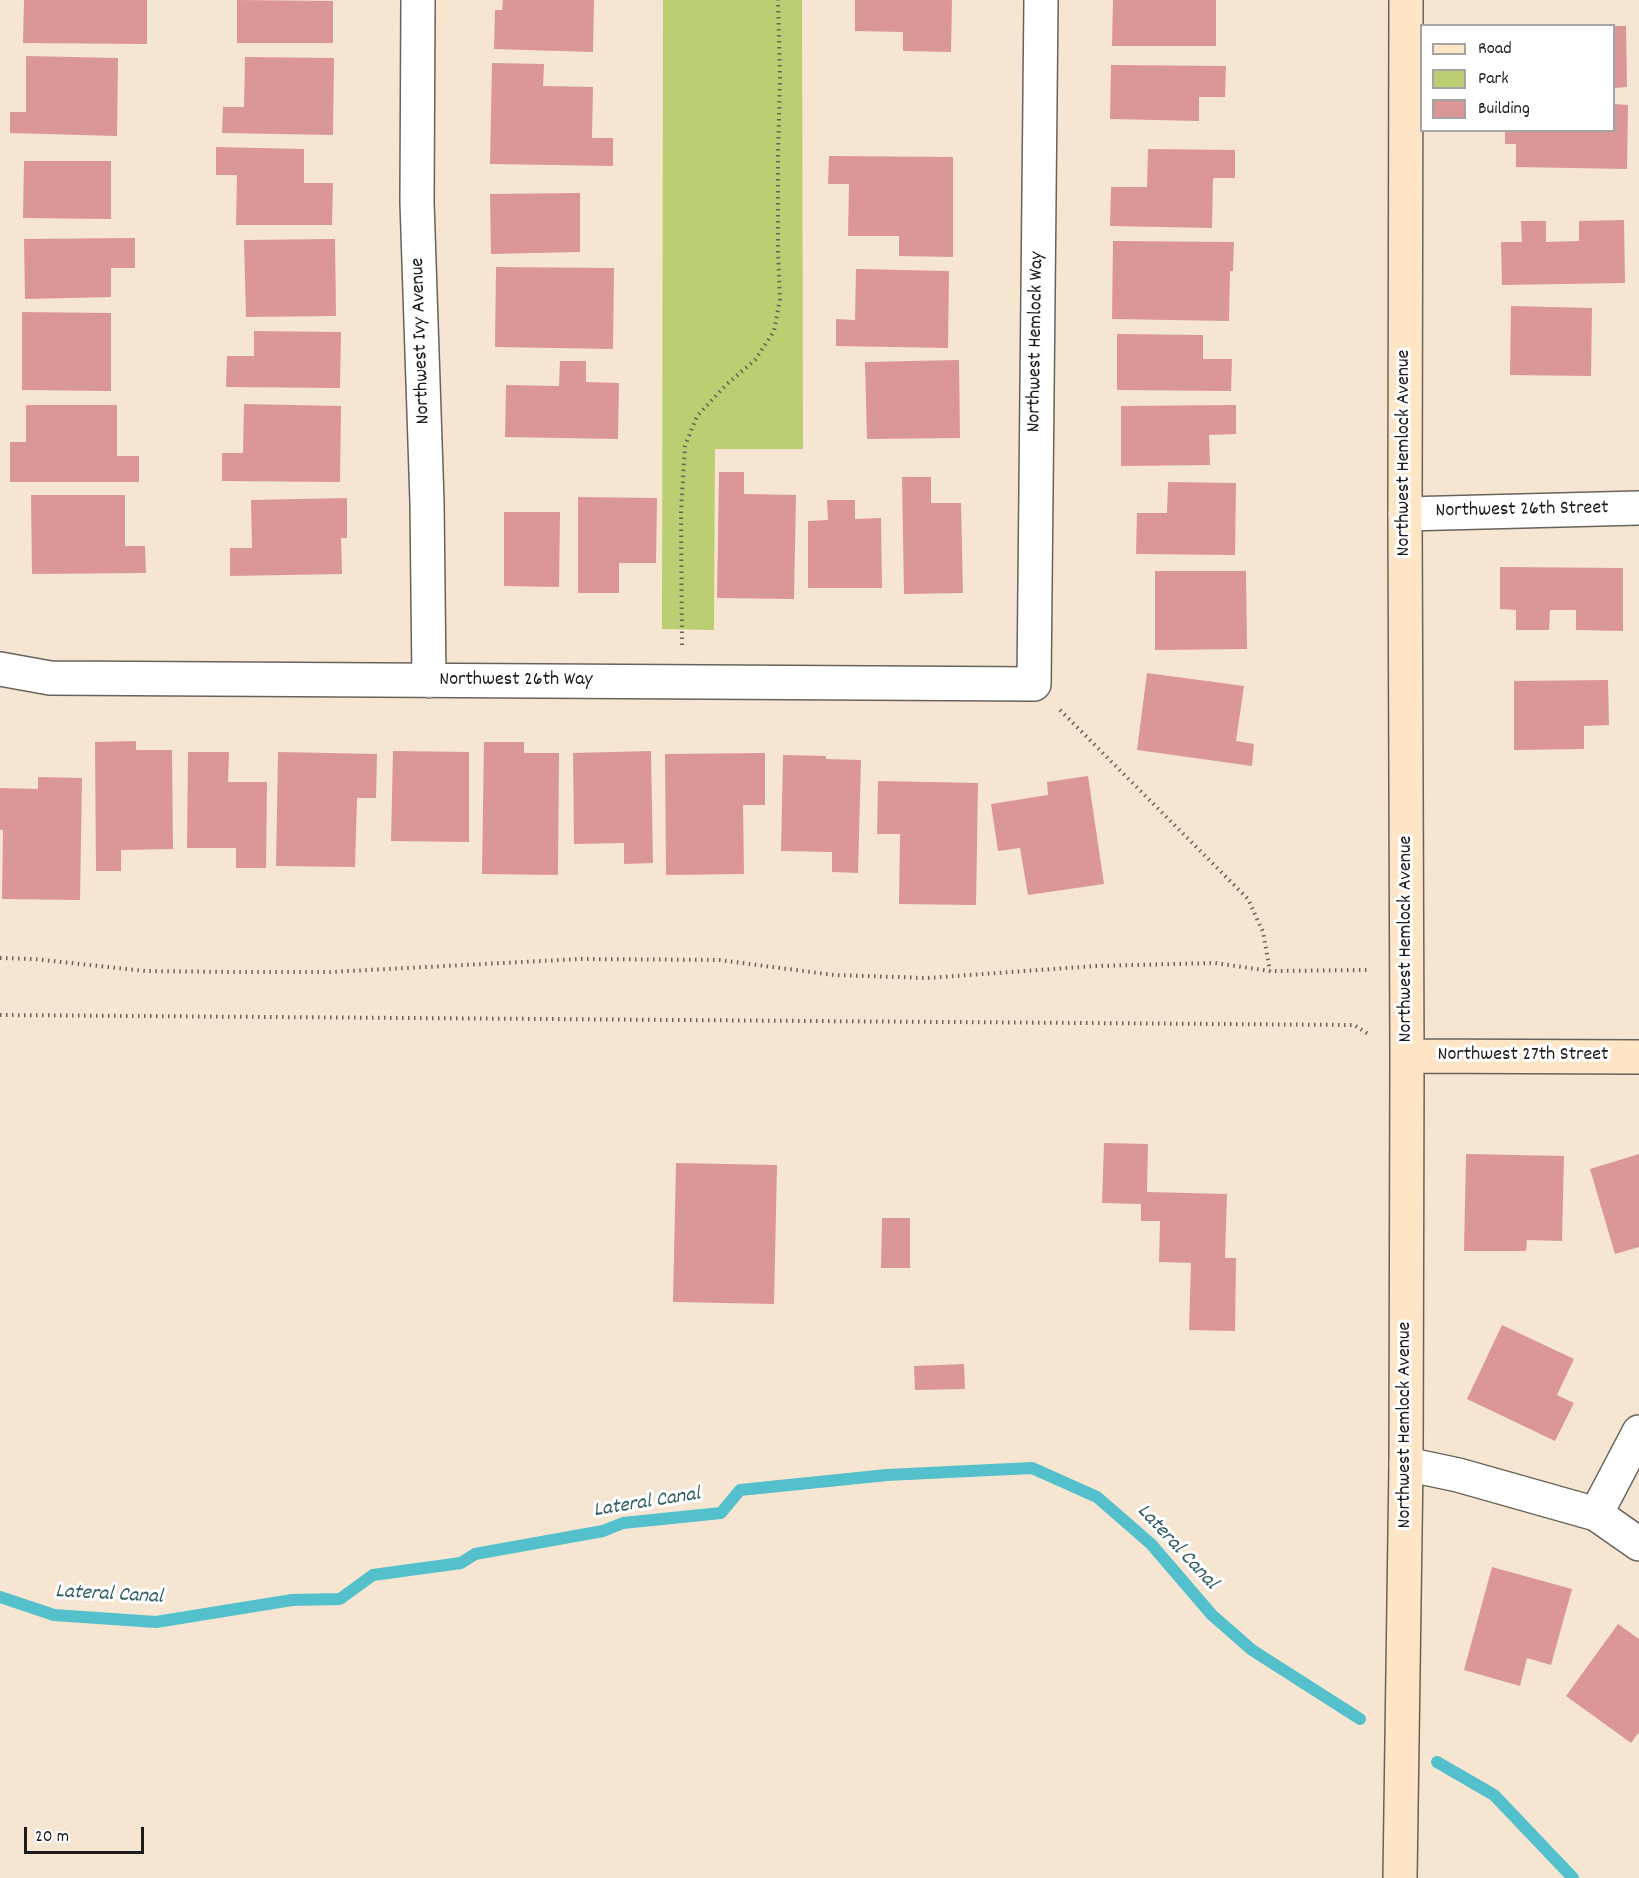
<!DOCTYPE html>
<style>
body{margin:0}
#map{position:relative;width:1639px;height:1878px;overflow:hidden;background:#f6e6d1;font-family:Dekko,sans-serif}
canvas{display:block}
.legend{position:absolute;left:1420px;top:24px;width:195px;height:108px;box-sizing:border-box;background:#fff;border:2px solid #a4a4a4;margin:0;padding:8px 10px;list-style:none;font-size:18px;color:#1c1c1c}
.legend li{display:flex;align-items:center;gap:12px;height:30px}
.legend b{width:30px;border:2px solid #a4a4a4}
.scale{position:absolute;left:24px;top:1827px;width:120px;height:27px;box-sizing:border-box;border:3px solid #1c1c1c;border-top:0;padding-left:8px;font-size:18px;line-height:21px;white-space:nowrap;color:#1c1c1c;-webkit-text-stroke:4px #fff;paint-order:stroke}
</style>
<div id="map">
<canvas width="1639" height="1878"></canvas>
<ul class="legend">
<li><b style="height:8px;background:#fee5c5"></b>Road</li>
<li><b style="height:16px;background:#bbce72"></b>Park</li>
<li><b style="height:16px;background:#db9796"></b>Building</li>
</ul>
<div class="scale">20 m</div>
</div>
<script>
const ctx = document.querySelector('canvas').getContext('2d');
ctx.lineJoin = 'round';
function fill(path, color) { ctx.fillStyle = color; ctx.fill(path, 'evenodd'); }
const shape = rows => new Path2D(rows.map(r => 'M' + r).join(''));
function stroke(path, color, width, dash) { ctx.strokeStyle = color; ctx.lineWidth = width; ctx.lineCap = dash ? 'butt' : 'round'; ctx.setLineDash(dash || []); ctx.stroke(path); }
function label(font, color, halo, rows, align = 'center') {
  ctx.font = font + ' Dekko,sans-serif'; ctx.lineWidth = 6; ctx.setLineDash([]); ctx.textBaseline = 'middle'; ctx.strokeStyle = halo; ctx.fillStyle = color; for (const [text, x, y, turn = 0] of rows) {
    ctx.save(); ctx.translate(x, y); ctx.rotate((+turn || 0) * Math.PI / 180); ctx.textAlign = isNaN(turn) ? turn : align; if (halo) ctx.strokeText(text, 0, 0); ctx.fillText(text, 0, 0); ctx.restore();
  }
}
fill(shape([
 [663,0,802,0,803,449,715,449,714,630,662,629]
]), '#bbce72');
stroke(shape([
 [0,1597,54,1615,156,1622,292,1600,340,1599,373,1575,461,1563,475,1554,603,1531,623,1523,721,1513,740,1490,887,1475,1032,1468,1097,1497,1151,1544,1212,1615,1252,1650,1360,1719],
 [1437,1762,1494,1795,1573,1878]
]), '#53c0cb', 12);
fill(shape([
 [24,0,147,0,147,44,23,43],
 [237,0,333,1,333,43,237,43],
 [503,0,594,0,593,52,494,49,495,10,502,10],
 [855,0,952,0,951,52,903,51,903,32,855,31],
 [1113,0,1216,0,1216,46,1112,46],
 [1614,26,1626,26,1627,87,1614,88],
 [26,56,118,58,117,136,10,133,10,112,26,112],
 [245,57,334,58,333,135,222,133,223,107,244,107],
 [492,63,544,64,543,86,593,87,592,138,613,138,613,166,490,164],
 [1111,65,1226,66,1225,97,1199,97,1199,121,1110,119],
 [1614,104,1628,105,1627,169,1516,167,1516,144,1505,144,1505,130,1614,130],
 [216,147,304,149,304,183,333,183,332,225,236,225,237,175,216,175],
 [1148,149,1235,150,1235,178,1213,178,1212,228,1110,226,1111,187,1147,187],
 [829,156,953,157,953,257,899,256,899,236,848,236,849,184,828,184],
 [24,161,111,161,111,219,23,218],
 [580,193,580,252,491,254,490,194],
 [1624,220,1625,283,1502,285,1501,242,1522,242,1521,221,1546,221,1546,242,1579,241,1579,221],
 [135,238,135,268,111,268,111,297,25,299,24,239],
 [335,239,336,316,246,317,244,240],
 [1113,241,1234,242,1233,271,1230,271,1229,321,1112,319],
 [496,267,614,268,613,349,495,347],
 [856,269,949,271,948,348,836,346,836,319,855,320],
 [1511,306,1592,308,1591,376,1510,375],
 [22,312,111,313,111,391,22,390],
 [254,331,341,332,340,388,226,387,227,356,254,356],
 [1117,334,1203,335,1203,359,1232,359,1231,391,1117,390],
 [959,360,960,438,867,439,865,362],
 [560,361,586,361,586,382,619,383,618,439,505,437,506,385,559,386],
 [244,404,341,406,340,482,222,481,222,453,243,453],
 [26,405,117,405,117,456,139,456,139,482,10,482,10,442,26,442],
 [1236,405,1236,434,1209,435,1210,465,1121,466,1121,406],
 [719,472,744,472,744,494,796,495,794,599,717,598],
 [902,477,931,477,931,503,961,503,963,593,904,594],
 [1168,482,1236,483,1235,555,1136,554,1137,513,1167,513],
 [31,495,125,495,125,546,145,546,146,573,32,574],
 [578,497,657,498,656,563,619,563,619,593,578,593],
 [347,498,347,538,341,538,342,574,230,576,230,548,252,548,251,500],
 [827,500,855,500,855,519,881,518,882,588,808,588,808,521,828,520],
 [504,512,560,512,559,587,504,586],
 [1500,567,1623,568,1623,631,1576,630,1576,610,1550,610,1549,630,1516,630,1516,610,1500,609],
 [1155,571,1246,571,1247,649,1155,650],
 [1147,673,1244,686,1236,741,1254,744,1252,766,1137,750],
 [1608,680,1609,725,1584,726,1584,749,1514,750,1514,681],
 [136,741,136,750,172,750,173,849,121,850,121,871,96,871,95,742],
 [484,742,524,742,524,753,559,753,558,875,482,874],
 [393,751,469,752,469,842,391,841],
 [651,751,653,863,624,864,624,843,574,844,573,753],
 [188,752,229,752,228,782,267,782,266,868,236,868,236,848,187,848],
 [278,752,377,754,376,798,357,798,355,867,276,866],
 [765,753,765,805,743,805,744,874,666,875,665,754],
 [783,755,826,756,826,759,861,760,858,873,832,872,832,852,781,851],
 [1088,776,1104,884,1028,895,1020,848,998,851,991,804,1048,795,1047,782],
 [38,777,82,778,80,900,2,899,3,830,0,830,0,788,38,789],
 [878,781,978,783,976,905,899,904,900,834,877,834],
 [1104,1143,1148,1144,1147,1192,1227,1194,1225,1258,1236,1258,1235,1331,1189,1330,1191,1263,1159,1262,1160,1221,1141,1221,1141,1204,1102,1203],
 [1466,1154,1564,1156,1562,1241,1527,1240,1526,1251,1464,1251],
 [1639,1154,1639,1247,1615,1254,1590,1169],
 [676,1163,777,1165,774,1304,673,1302],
 [882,1218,910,1218,910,1268,881,1268],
 [1502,1325,1574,1359,1557,1395,1574,1403,1555,1441,1467,1399],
 [964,1364,965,1389,915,1390,914,1366],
 [1492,1567,1572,1589,1551,1665,1527,1658,1520,1686,1464,1670],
 [1618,1624,1639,1639,1639,1732,1631,1743,1566,1696]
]), '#db9796');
const street = shape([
 [418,0,417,202,427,502,429,681],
 [1405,514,1639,508],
 [0,669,50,678,1034,684,1041,0],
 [1406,1464,1458,1475,1596,1514,1639,1544],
 [1596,1514,1639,1432]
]);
const secondary = shape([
 [1407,1056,1639,1057],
 [1400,1878,1406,1464,1407,1056,1405,514,1406,0]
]);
stroke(street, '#68635b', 36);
stroke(secondary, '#68635b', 36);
stroke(shape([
 [682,645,681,511,685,446,697,416,727,384,755,360,774,331,780,299,778,253,778,154,780,78,778,0],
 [1060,710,1248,899,1263,932,1270,971],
 [0,958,34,959,145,971,236,972,330,972,580,959,719,960,834,975,927,978,1095,966,1215,963,1270,971,1370,970],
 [0,1015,1354,1025,1370,1035]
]), '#68635b', 4, [1.5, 4.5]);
stroke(street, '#fff', 33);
stroke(secondary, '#fee5c5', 33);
label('20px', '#1c1c1c', '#fff', [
 ["Northwest Ivy Avenue",422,341,-92],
 ["Northwest Hemlock Way",1037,342,-89],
 ["Northwest Hemlock Avenue",1405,453,-90],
 ["Northwest 26th Street",1522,511,-1],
 ["Northwest 26th Way",516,681],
 ["Northwest Hemlock Avenue",1407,939,-90],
 ["Northwest 27th Street",1523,1056],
 ["Northwest Hemlock Avenue",1406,1425,-90]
]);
label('italic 21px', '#325e62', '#fff', [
 ["Lateral Canal",647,1504,-9],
 ["Lateral Canal",1176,1548,47],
 ["Lateral Canal",109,1596,3]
]);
</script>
